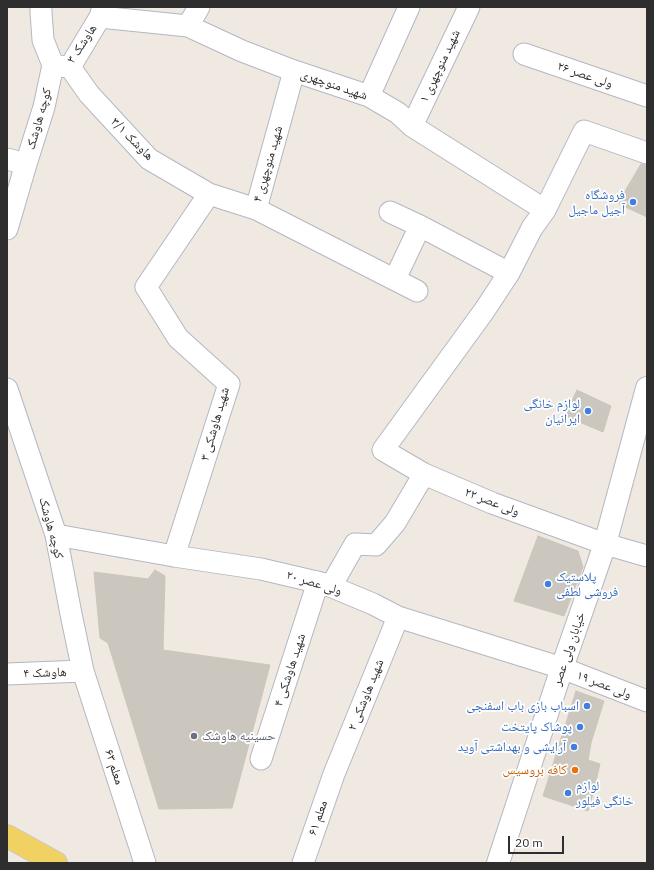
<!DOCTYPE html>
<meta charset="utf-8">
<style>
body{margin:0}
#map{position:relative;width:654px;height:870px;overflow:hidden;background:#efe9e1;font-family:"IBM Plex Sans",sans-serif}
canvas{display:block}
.frame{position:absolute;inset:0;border:8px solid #2e2e2e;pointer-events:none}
.scale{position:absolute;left:508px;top:836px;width:56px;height:18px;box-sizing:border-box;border:2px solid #2e2e2e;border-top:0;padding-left:5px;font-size:12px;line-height:14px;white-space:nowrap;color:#2e2e2e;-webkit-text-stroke:3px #fff;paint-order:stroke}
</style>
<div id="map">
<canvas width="654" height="870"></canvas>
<div class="frame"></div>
<div class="scale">20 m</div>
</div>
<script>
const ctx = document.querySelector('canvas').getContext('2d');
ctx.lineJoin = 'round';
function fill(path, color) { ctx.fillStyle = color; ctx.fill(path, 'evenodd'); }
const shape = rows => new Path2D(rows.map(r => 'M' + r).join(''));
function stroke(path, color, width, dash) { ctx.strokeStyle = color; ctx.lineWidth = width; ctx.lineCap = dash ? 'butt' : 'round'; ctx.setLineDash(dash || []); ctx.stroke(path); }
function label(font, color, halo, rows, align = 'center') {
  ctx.font = font + ' "IBM Plex Sans","Noto Naskh Arabic",sans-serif'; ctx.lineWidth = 3.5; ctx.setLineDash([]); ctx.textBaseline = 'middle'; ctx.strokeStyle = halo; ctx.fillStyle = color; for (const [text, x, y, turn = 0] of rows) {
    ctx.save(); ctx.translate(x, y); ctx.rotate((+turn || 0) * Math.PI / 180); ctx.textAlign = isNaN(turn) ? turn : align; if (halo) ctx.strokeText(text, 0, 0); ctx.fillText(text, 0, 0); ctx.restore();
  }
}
const building = shape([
 [641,164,647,165,647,217,619,204,625,191,641,164],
 [577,390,611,406,603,432,565,416,577,390],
 [538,536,578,551,583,567,564,616,514,601,538,536],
 [155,570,165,576,163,650,270,665,232,808,159,809,108,643,100,638,94,572,148,579,155,570],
 [576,691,604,701,591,743,588,760,600,764,594,790,588,811,543,796,576,691]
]);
fill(building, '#cbc7bf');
stroke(building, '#cbc5ba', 1);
const street = shape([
 [100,17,188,26,242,51,294,71,369,96,398,113,412,126,545,210],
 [188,26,199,7],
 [524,54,647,96],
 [57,66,70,67,100,17,103,7],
 [70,67,89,94,149,159,209,194,256,209,294,71],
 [369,96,409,7],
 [412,126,469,7],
 [647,153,584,131,545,210,532,228,509,273,484,311,383,450,424,474,492,503,605,544,647,556],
 [7,159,26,164],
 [256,209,417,291],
 [390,212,420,226,509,273],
 [7,229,26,164,44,107,53,65,43,40,41,12,41,7],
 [395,279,420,226],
 [7,389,56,535,71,614,83,671,145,863],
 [56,535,174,556,261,569,325,584,373,604,398,617,562,668,647,701],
 [174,556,229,384,178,338,146,287,209,194],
 [331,586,355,544,376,545,395,523,424,474],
 [7,674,83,671],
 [261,759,318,582],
 [303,863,334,774,398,617]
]);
const secondary = shape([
 [498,863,562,668,605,544,647,388]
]);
const primary = shape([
 [7,836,56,863]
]);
stroke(street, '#b4b7c1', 23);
stroke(secondary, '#b4b7c1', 24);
stroke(primary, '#c9c9c9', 24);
stroke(street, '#fff', 21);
stroke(secondary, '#fff', 22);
stroke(primary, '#f2d163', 22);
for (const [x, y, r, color] of [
 [633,202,4,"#3f7fe0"],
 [588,411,4,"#3f7fe0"],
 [548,584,4,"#3f7fe0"],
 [587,706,4,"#3f7fe0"],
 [580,727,4,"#3f7fe0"],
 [194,736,4,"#6b7280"],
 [574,747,4,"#3f7fe0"],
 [575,770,4,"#e8710a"],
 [568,793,4,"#3f7fe0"]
]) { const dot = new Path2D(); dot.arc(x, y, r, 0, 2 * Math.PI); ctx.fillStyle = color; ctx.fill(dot); stroke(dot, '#fff', 1.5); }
label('13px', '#2e2e2e', '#fff', [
 ["هاوشک ۳",82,44,-57],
 ["شهید منوچهری ۱",440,66,-65],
 ["ولی عصر ۲۶",585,75,19],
 ["شهید منوچهری",334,85,19],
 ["کوچه هاوشک",39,119,-74],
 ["هاوشک ۳/۱",132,139,45],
 ["شهید منوچهری ۴",268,164,-74],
 ["شهید هاوشکی ۳",215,424,-74],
 ["ولی عصر ۲۲",492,502,21],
 ["کوچه هاوشک",51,528,75],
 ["ولی عصر ۲۰",314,583,17],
 ["خیابان ولی عصر",569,649,-71],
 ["شهید هاوشکی ۴",290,670,-72],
 ["هاوشک ۴",45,673,-2],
 ["ولی عصر ۱۹",604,685,21],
 ["شهید هاوشکی ۲",366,695,-68],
 ["معلم ۶۳",114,767,72],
 ["معلم ۶۱",318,818,-71]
]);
label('13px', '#366cbe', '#fff', [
 ["فروشگاه",625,195],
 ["آجیل ماجیل",625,210],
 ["لوازم خانگی",580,404],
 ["ایرانیان",580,419],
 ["پلاستیک",556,577,"left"],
 ["فروشی لطفی",556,592,"left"],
 ["اسباب بازی باب اسفنجی",579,706],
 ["پوشاک پایتخت",572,727],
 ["آرایشی و بهداشتی آوید",566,747],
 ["لوازم",576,786,"left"],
 ["خانگی فیلور",576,801,"left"]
], 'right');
label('13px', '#5b616d', '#fff', [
 ["حسینیه هاوشک",202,736]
], 'left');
label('13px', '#c56008', '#fff', [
 ["کافه بروسیس",567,770]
], 'right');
</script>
